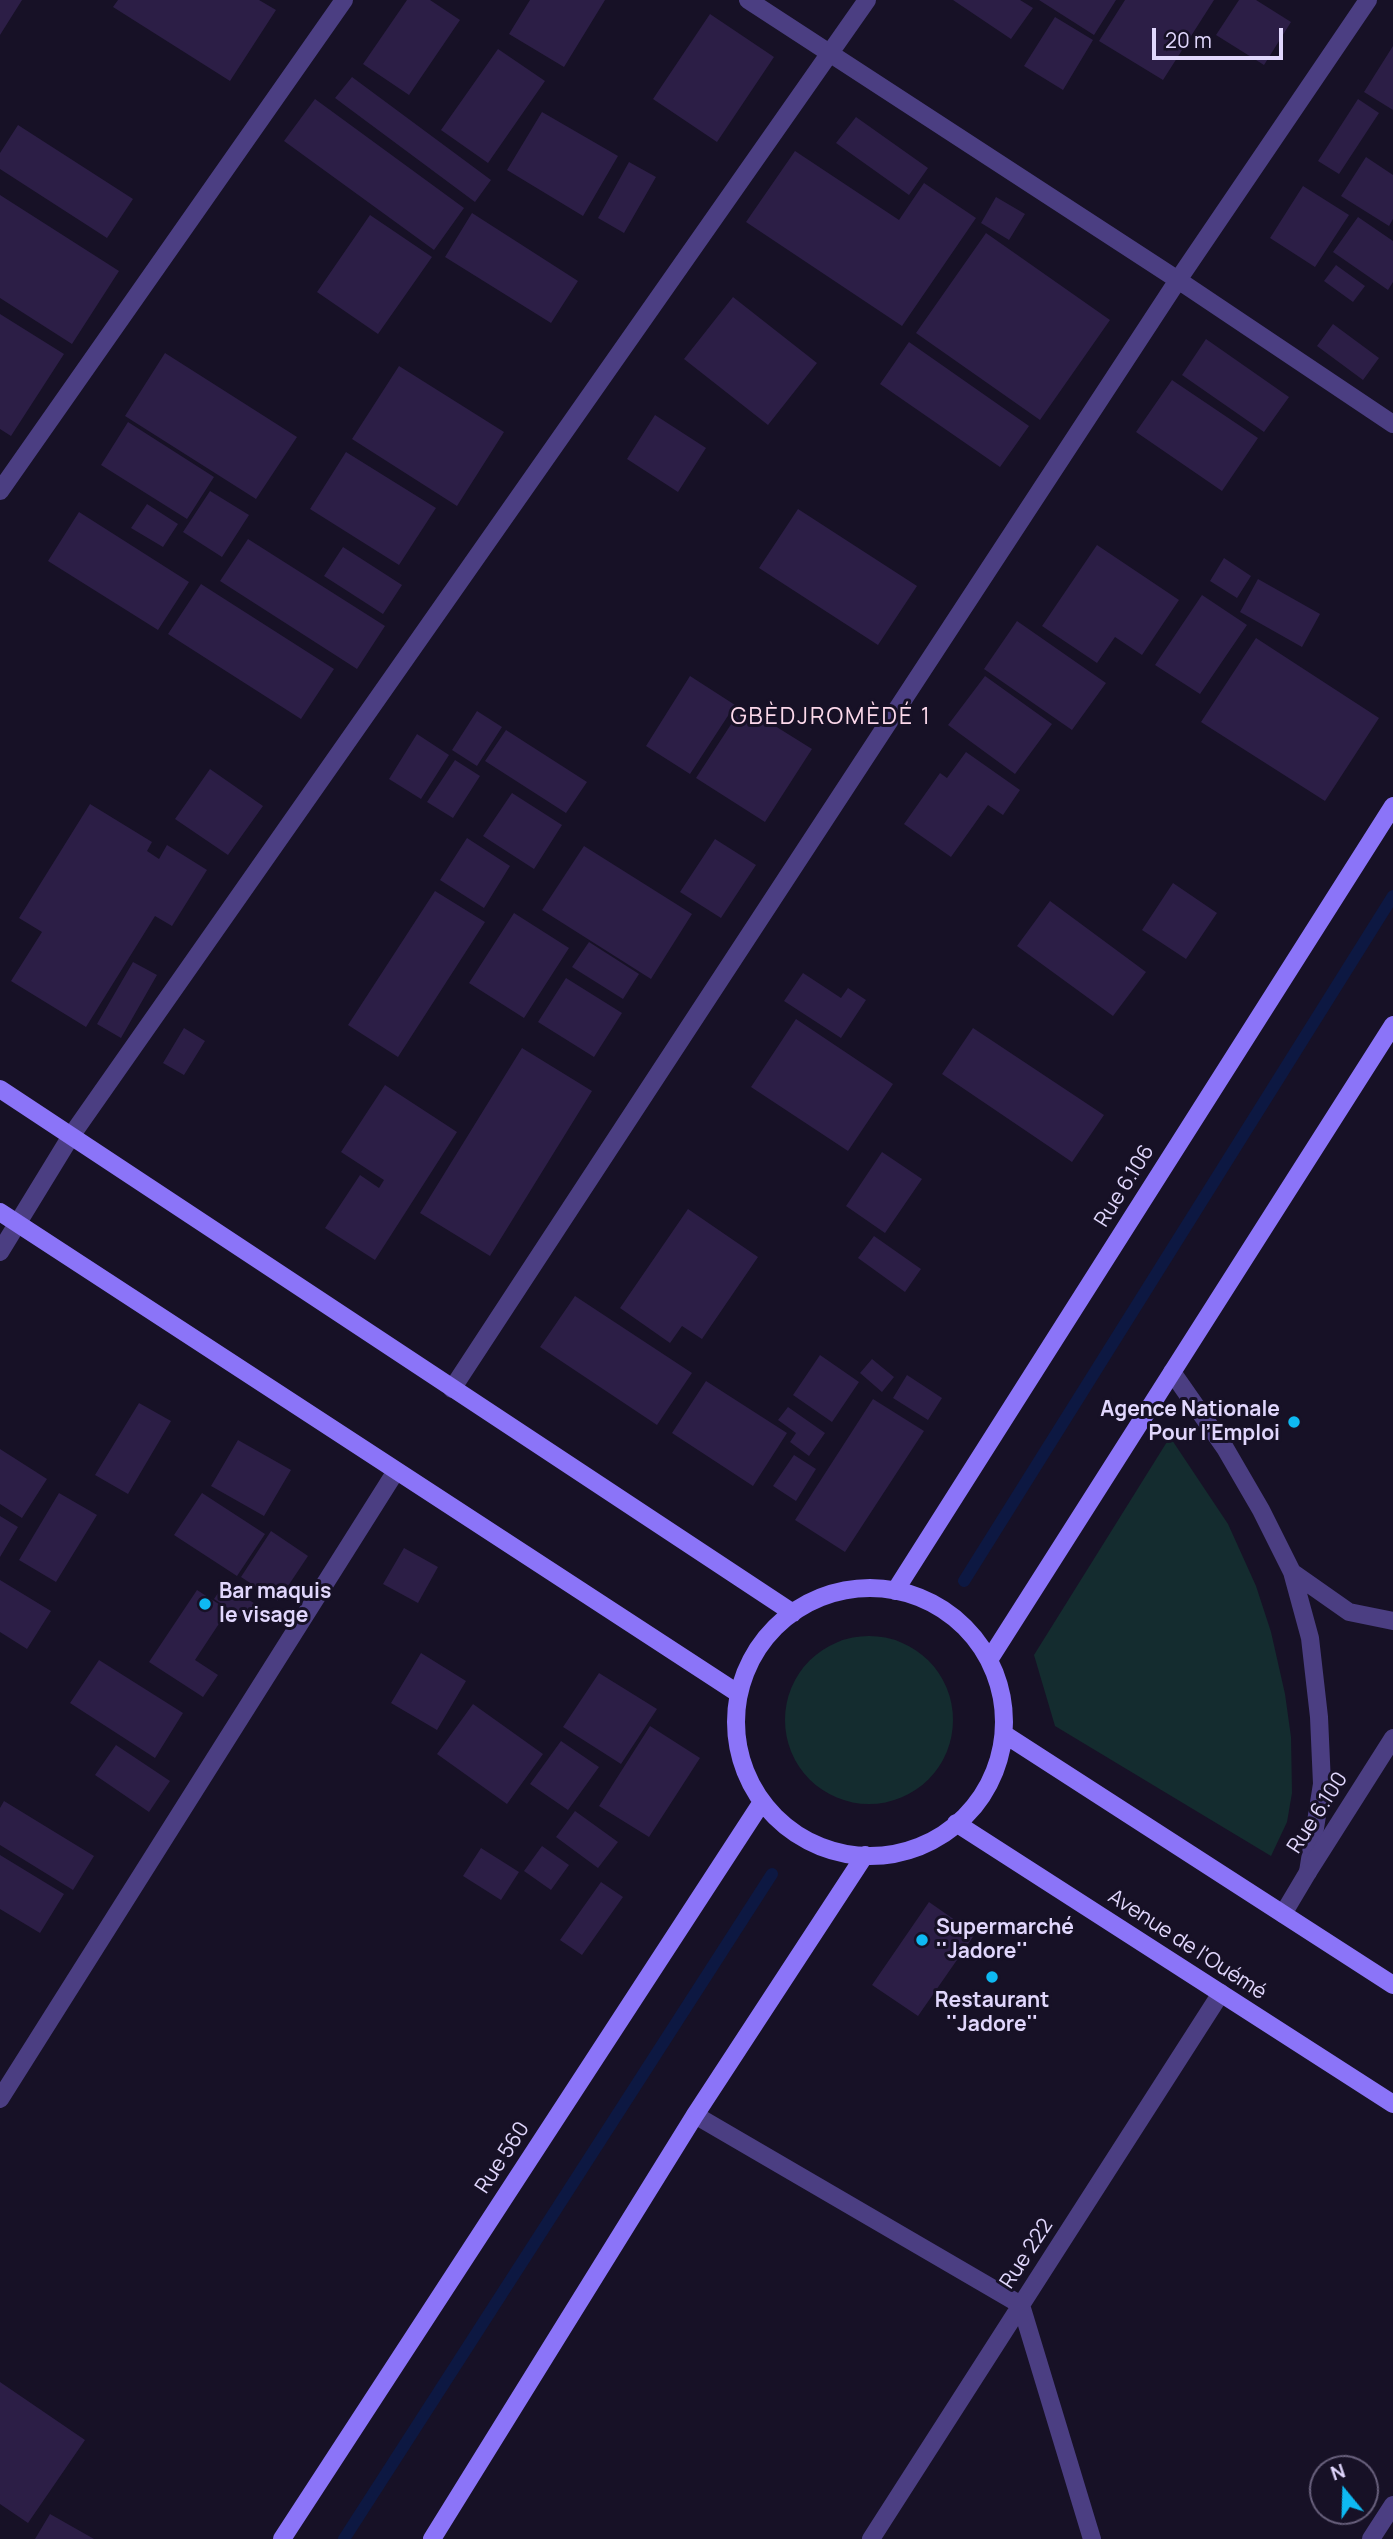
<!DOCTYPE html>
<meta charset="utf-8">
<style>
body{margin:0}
#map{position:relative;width:1393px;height:2539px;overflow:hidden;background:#171126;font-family:Manrope,sans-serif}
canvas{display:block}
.north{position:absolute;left:1309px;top:2455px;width:70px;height:70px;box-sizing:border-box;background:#171126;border:2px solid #68607c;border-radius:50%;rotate:341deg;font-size:19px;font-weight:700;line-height:28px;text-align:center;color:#e1d7fd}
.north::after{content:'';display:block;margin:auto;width:24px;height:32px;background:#0eb9f2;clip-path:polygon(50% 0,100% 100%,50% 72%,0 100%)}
.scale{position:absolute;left:1152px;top:28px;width:131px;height:32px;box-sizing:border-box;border:4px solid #e1d7fd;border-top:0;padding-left:9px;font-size:21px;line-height:24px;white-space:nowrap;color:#e1d7fd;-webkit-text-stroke:5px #171126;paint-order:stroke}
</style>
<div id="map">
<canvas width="1393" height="2539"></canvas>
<div class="north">N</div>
<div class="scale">20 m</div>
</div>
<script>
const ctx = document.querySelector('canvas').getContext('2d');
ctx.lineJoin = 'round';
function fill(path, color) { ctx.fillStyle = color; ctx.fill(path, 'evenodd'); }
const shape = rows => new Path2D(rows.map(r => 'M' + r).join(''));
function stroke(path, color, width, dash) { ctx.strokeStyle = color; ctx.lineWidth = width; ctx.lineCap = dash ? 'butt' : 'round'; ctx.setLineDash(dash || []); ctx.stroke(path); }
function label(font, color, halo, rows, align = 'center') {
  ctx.font = font + ' Manrope,sans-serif'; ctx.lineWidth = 6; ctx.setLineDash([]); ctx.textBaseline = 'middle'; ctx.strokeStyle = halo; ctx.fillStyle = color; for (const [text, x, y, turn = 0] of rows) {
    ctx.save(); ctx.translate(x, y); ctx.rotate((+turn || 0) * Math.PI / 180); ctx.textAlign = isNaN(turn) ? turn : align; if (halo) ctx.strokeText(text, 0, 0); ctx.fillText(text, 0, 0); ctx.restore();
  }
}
fill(shape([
 [1170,1437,1228,1524,1256,1586,1271,1632,1285,1694,1291,1737,1292,1793,1287,1822,1271,1856,1055,1726,1034,1655],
 '785 1720a84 84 0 1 1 168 0a84 84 0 1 1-168 0Z'
]), '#142c2f');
stroke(shape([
 [964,1581,1393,896],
 [344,2539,772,1874]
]), '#0d1842', 12);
fill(shape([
 [0,0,22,0,0,35],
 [118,0,259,0,276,10,230,81,113,7],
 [407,0,430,0,460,20,409,95,363,64],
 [530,0,605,0,564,67,509,34],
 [953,0,1020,0,1033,8,1011,39],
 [1039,0,1116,0,1094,35],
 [1125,0,1214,0,1163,80,1099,41],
 [1239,0,1256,0,1291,22,1264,65,1216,35],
 [710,14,774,57,717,142,653,99],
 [1055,17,1093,40,1063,90,1024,66],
 [1393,46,1393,110,1364,92],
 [498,49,545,81,488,163,441,130],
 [352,77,491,180,475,202,335,98],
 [315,99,464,208,434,250,284,141],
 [1358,99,1379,113,1339,174,1318,161],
 [542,112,618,156,583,216,507,170],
 [856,117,928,168,909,195,836,143],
 [18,125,133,199,107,238,0,169,0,153],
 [795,151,899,220,924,183,976,218,902,326,746,222],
 [1366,157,1393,175,1393,219,1389,226,1341,196],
 [629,162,656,177,624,233,598,218],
 [1303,186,1349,215,1315,267,1270,238],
 [0,195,119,271,72,344,0,298],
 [996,197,1025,214,1009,240,981,223],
 [472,213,578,281,551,323,445,257],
 [370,215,432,257,378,334,317,292],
 [1358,217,1393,241,1393,282,1388,290,1333,252],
 [986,233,1110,320,1040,420,916,333],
 [1336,265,1365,286,1353,302,1324,281],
 [733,297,817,363,768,425,684,359],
 [0,314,64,354,11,436,0,429],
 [1333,324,1379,358,1363,380,1317,346],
 [1206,339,1289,397,1264,432,1182,375],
 [909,342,1029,426,1000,467,880,384],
 [165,353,297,437,256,499,125,416],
 [399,366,504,432,457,506,352,439],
 [1172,380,1258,438,1222,491,1136,432],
 [655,415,706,448,678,492,627,459],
 [128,422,214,477,187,519,101,465],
 [346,452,436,508,399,565,310,509],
 [210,491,249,515,222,557,183,532],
 [147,504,178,524,163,547,131,528],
 [798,509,917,586,878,645,759,568],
 [79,512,189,582,158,630,48,561],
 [248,539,385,626,357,669,220,581],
 [1097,545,1179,600,1142,655,1115,637,1097,663,1042,626],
 [343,547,402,585,383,614,324,576],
 [1224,558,1251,576,1237,598,1210,581],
 [1258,579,1320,614,1302,647,1240,612],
 [201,584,334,669,301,719,168,634],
 [1202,595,1247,625,1200,694,1155,665],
 [1017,621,1106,683,1072,730,984,669],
 [1256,638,1379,718,1325,801,1201,722],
 [690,676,735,705,690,774,646,746],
 [985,676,1052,724,1015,774,948,725],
 [743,706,812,749,765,822,696,778],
 [477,711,502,727,477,766,452,750],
 [506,730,587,782,566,813,485,761],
 [417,734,449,755,421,799,389,779],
 [966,752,1020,790,1003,815,988,805,951,857,904,824,940,773,947,778],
 [455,760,480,776,453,818,427,802],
 [210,769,263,806,228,855,175,819],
 [512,793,562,825,534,869,483,836],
 [90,804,152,842,147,851,159,859,167,845,207,870,172,926,155,916,86,1027,11,981,42,932,19,918],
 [467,838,510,866,484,908,440,880],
 [715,839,756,865,721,918,680,892],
 [584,846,692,914,651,979,542,910],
 [1173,883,1217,913,1186,959,1142,930],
 [435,891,485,922,398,1057,348,1025],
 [1050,901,1146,972,1113,1016,1017,946],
 [514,913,569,948,524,1018,469,983],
 [589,942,639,974,623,999,572,967],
 [133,962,157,975,121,1038,97,1024],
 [803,973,841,998,848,988,866,1000,841,1038,784,1001],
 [566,978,622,1013,594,1057,538,1022],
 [796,1019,893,1084,848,1151,751,1087],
 [184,1028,205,1041,184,1075,163,1063],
 [973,1028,1104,1115,1072,1162,942,1074],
 [522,1048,592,1091,490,1256,420,1213],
 [385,1085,457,1132,375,1260,325,1228,360,1175,379,1188,384,1180,341,1152],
 [882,1152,922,1179,885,1233,846,1206],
 [688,1209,758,1257,702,1339,682,1326,670,1343,620,1308],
 [874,1236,921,1269,905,1292,858,1258],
 [575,1296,692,1373,657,1425,540,1347],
 [820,1355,859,1382,832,1422,793,1395],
 [872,1359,894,1377,882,1392,860,1373],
 [907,1375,942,1398,928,1420,893,1398],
 [706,1381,787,1433,753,1486,672,1433],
 [873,1399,924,1431,845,1552,795,1520],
 [139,1403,171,1421,128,1494,95,1475],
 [788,1407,825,1433,809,1456,790,1442,796,1433,778,1420],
 [238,1440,291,1470,264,1516,211,1486],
 [0,1449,47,1479,22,1518,0,1504],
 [794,1455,816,1469,796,1501,773,1486],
 [59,1493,97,1515,56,1582,19,1560],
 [202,1493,265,1534,237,1576,174,1535],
 [0,1516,18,1527,0,1557],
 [271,1531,308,1556,278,1601,241,1577],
 [404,1548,438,1567,418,1603,383,1584],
 [0,1580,51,1611,27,1649,0,1632],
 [224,1584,260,1607,250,1622,214,1599],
 [197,1590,228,1610,195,1660,218,1675,203,1697,149,1662],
 [421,1653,466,1681,437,1730,391,1703],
 [99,1660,183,1713,155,1758,70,1703],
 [599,1673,657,1709,621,1764,563,1727],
 [473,1704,543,1754,507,1804,437,1754],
 [650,1726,700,1758,649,1837,599,1806],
 [561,1741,599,1767,568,1810,530,1784],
 [116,1745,170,1781,149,1812,95,1775],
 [4,1801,94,1856,73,1890,0,1845,0,1808],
 [575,1811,618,1842,598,1868,556,1837],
 [542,1846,569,1865,551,1890,524,1871],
 [481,1848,519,1872,501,1900,463,1876],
 [0,1855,64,1894,40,1933,0,1909],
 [601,1882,623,1897,582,1955,560,1940],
 [929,1902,975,1934,918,2016,872,1985],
 [0,2382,85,2440,28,2523,0,2504],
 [50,2514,94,2539,35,2539]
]), '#2c1e46');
stroke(shape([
 [1172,1372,1225,1448,1261,1510,1292,1572,1310,1638,1319,1717,1322,1784,1308,1872],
 [1292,1572,1349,1612,1393,1621]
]), '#4b3e82', 18);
stroke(shape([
 [748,0,1178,280,1393,424],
 [0,491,344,0],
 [0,1252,71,1136,867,0],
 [452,1389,1178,280,1368,0],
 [1283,1914,1308,1872,1393,1738],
 [0,2099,396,1471],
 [695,2115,1021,2305,1092,2539],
 [871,2539,1221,1993],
 [1371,2539,1393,2505]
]), '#4b3e82', 18);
stroke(shape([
 [0,1089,793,1613],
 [0,1212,739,1694],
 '736 1722a134 134 0 1 1 268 0a134 134 0 1 1-268 0Z',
 [895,1591,1393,806],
 [989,1660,1393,1025],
 [1004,1734,1393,1985],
 [956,1823,1393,2104],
 [282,2539,762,1802],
 [432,2539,695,2115,865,1855]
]), '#8b74f8', 18);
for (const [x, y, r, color] of [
 [1294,1422,7,"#0eb9f2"],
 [205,1604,7,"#0eb9f2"],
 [922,1940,7,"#0eb9f2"],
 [992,1977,7,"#0eb9f2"]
]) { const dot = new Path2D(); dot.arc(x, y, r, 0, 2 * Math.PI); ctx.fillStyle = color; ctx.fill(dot); stroke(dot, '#171126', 2.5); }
label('21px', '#e1d7fd', '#171126', [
 ["Rue 6.106",1125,1186,-58],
 ["Rue 6.100",1318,1813,-57],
 ["Avenue de l'Ouémé",1187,1945,33],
 ["Rue 560",503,2158,-57],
 ["Rue 222",1027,2254,-57]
]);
label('bold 21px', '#e1d7fd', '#171126', [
 ["Agence Nationale",1280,1410,"right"],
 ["Pour l’Emploi",1280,1434,"right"],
 ["Bar maquis",219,1592],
 ["le visage",219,1616],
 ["Supermarché",936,1928],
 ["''Jadore''",936,1952],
 ["Restaurant",992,2001,"center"],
 ["''Jadore''",992,2025,"center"]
], 'left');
ctx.letterSpacing = '2px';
label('23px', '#fdd9eb', '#171126', [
 ["GBÈDJROMÈDÉ 1",831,718]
]);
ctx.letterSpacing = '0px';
</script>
